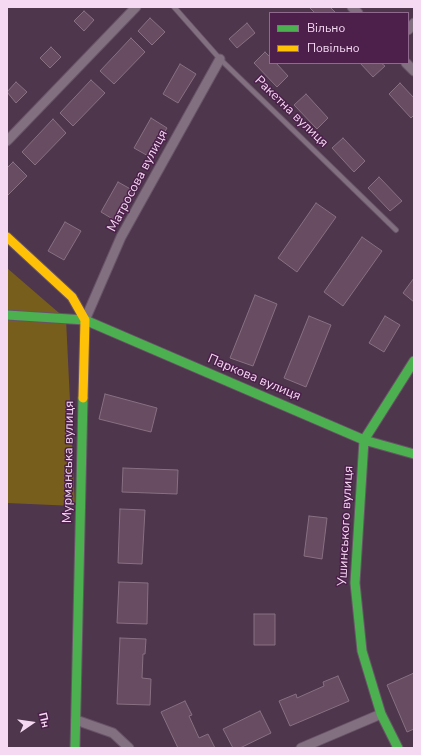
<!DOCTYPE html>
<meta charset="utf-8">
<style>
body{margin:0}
#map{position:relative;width:421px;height:755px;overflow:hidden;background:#4e364d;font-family:"Nunito Sans",sans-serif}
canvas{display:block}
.frame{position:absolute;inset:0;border:8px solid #f5d9f3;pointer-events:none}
.legend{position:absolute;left:269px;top:12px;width:140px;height:52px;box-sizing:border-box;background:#4c204b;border:1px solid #906a8e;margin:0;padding:5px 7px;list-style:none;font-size:12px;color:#f5d9f3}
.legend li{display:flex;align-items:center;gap:8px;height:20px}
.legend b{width:20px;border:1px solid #906a8e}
.north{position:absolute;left:12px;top:703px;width:40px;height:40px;-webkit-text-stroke:3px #4c204b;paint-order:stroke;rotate:77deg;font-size:11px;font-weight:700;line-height:16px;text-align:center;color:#f5d9f3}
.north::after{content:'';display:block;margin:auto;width:14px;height:18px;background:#f5d9f3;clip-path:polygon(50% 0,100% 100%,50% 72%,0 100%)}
</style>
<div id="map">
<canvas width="421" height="755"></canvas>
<div class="frame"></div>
<ul class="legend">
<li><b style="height:5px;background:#4caf50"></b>Вільно</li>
<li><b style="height:5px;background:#ffc107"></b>Повільно</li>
</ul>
<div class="north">Пн</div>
</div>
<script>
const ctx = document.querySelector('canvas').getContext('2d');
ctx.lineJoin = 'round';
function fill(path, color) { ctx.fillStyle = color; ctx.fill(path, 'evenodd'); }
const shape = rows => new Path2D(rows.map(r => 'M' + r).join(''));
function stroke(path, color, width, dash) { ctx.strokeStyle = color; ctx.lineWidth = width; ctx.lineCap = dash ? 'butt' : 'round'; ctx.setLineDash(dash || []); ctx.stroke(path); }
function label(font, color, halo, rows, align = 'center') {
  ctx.font = font + ' "Nunito Sans",sans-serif'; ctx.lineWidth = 3; ctx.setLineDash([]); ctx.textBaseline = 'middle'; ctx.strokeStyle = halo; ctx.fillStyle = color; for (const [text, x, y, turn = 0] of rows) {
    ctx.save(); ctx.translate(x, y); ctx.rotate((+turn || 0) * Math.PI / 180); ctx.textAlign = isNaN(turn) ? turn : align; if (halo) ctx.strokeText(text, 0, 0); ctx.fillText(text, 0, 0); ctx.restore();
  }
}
fill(shape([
 [7,268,66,319,75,506,7,503]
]), '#785e1d');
const building = shape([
 [311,7,330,7,336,13,315,13,310,8,311,7],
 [84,11,94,20,84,31,74,21,84,11],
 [150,18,165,32,152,45,138,31,150,18],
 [247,23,255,33,237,48,229,39,247,23],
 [131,38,145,52,114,84,100,71,131,38],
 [51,47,61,57,50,68,40,58,51,47],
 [265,52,270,57,270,63,276,63,288,76,277,87,254,63,265,52],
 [360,63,381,63,385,66,373,77,360,63],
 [180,64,196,74,178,103,163,94,180,64],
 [91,80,105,93,73,126,60,113,91,80],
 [16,82,27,92,16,103,7,92,16,82],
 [400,83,414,98,414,115,411,118,389,94,400,83],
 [306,94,328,118,317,129,294,105,306,94],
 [151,118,167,128,150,157,134,148,151,118],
 [53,119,66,133,35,165,22,152,53,119],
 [343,138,365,161,354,172,332,148,343,138],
 [13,162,27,176,7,196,7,168,13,162],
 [379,177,402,201,390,211,368,188,379,177],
 [118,182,134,191,116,221,101,212,118,182],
 [316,203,336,217,297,272,278,258,316,203],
 [65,222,81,231,64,260,48,251,65,222],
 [362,237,382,251,343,306,324,292,362,237],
 [414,278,414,302,403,293,414,278],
 [255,295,277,304,253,366,230,358,255,295],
 [309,316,331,325,306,387,284,378,309,316],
 [385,316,400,325,384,352,369,343,385,316],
 [105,394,157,408,151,432,99,419,105,394],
 [123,468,178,470,177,494,122,492,123,468],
 [120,509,145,510,142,564,118,563,120,509],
 [309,516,327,518,322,559,304,556,309,516],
 [119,582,148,583,147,624,117,623,119,582],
 [254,614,275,614,275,645,254,645,254,614],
 [120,638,146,639,145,654,143,654,142,678,151,679,150,705,117,704,120,638],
 [414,673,414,729,407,732,387,685,414,673],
 [338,676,349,701,290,726,279,701,296,694,297,698,324,686,323,682,338,676],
 [185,701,192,715,189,716,199,738,208,734,215,748,178,748,161,712,185,701],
 [260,711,271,733,240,748,233,748,223,729,260,711]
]);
fill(building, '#684c61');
stroke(building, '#887081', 1);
const lane = shape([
 [174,7,220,59,396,230]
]);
const street = shape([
 [352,7,358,13],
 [408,30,414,23],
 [406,63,414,71],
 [7,141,136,7],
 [85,320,121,237,220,59],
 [76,720,113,733,129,748],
 [301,748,381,714]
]);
const fast = shape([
 [7,315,85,320,364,440,414,454],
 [75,748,83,398],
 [398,748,381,714,362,651,355,583,364,440,414,361]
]);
const slow = shape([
 [7,237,72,297,85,320,83,398]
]);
stroke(lane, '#685367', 6);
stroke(street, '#685367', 11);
stroke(fast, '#685367', 11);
stroke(slow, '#685367', 11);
stroke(lane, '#827081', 4.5);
stroke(street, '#827081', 9);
stroke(fast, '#4caf50', 9);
stroke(slow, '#ffc107', 9);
label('13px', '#f5d9f3', '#4c204b', [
 ["Ракетна вулиця",291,112,44],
 ["Матросова вулиця",138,181,-62],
 ["Паркова вулиця",254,378,23],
 ["Мурманська вулиця",69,462,-89],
 ["Ушинського вулиця",346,526,-87]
]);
</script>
